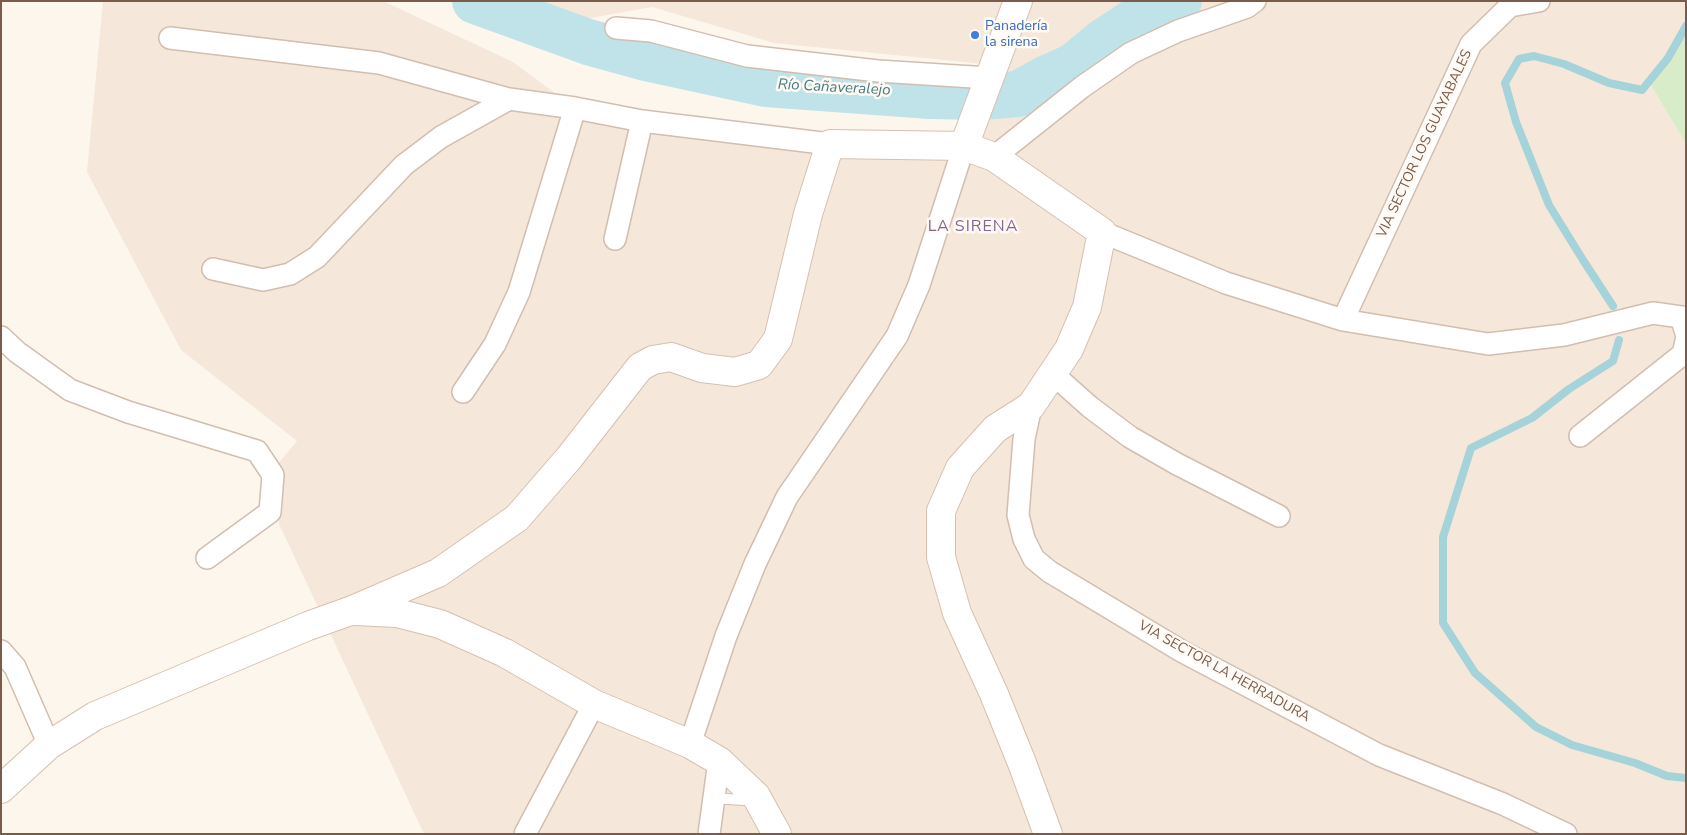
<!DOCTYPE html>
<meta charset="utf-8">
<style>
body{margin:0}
#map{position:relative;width:1687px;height:835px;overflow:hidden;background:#fdf6ec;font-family:"Nunito Sans",sans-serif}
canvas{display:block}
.frame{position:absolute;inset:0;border:2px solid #7a5c4d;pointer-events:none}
</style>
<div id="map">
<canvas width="1687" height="835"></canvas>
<div class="frame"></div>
</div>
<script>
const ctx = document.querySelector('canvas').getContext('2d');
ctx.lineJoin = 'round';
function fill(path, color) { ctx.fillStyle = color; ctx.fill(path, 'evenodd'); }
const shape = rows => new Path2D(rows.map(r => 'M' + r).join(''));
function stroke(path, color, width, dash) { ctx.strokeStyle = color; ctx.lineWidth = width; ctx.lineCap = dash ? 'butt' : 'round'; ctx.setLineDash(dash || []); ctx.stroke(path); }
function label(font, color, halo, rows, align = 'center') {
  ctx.font = font + ' "Nunito Sans",sans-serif'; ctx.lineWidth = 5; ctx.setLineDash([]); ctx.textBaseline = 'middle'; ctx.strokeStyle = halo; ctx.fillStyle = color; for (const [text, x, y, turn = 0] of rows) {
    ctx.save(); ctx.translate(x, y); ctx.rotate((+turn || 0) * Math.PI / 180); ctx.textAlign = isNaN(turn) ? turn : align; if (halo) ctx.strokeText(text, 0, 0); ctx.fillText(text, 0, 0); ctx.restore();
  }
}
fill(shape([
 [103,1,383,1,513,62,575,108,642,121,964,146,994,65,774,43,652,7,585,19,531,1,1686,1,1686,26,1668,58,1649,82,1686,144,1686,834,424,834,279,524,276,466,297,441,181,350,87,172]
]), '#f5e8da');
fill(shape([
 [1686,26,1686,144,1649,82,1668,58]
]), '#d8ecc9');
stroke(shape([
 [1613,306,1583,260,1549,205,1516,122,1505,83,1519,59,1534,56,1564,64,1609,83,1642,90,1668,58,1686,26],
 [1619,340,1613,361,1569,389,1532,418,1471,448,1443,537,1443,623,1475,673,1536,727,1572,745,1635,763,1667,776,1686,778]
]), '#a5d3da', 8);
stroke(shape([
 [475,1,588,42,646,58,766,84,930,96,982,97,1018,94,1047,78,1074,66,1103,42,1150,11,1179,1]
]), '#bfe3e8', 46);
const lane = shape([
 [713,798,743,800,753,797]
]);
const street = shape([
 [616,28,651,31,747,56,878,71,989,78],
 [170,38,379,63,509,99,575,108,642,121,830,144],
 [994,157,1082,87,1131,53,1178,31,1247,7,1255,1],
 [1102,232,1226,283,1343,320,1488,344,1564,335,1653,313,1681,317,1686,333],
 [615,239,642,121],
 [213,269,263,280,290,274,317,257,404,165,441,137,509,99],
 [1343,320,1471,44,1510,6,1539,1],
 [1,337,17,352,70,390,128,412,257,451,273,475,270,512,207,558],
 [1053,374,1090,407,1130,437,1177,464,1279,516],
 [463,392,495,344,519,292,575,108],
 [1031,406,1024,439,1018,515,1024,539,1034,559,1050,572,1183,652,1379,755,1503,804,1566,834],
 [1580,436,1683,354,1686,341],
 [1,651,15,667,49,745],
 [690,744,726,636,755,564,787,497,897,336,919,285,964,146],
 [525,834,594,704],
 [709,834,719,761]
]);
const secondary = shape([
 [964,146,1018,1],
 [356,611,397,613,440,624,505,653,594,704,690,744,719,761,756,796,777,834],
 [1,789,49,745,95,716,308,626,350,611,438,573,517,518,569,458,640,367,653,360,671,357,702,368,735,372,759,365,778,339,808,214,830,144,964,146,994,157,1102,232,1087,307,1069,349,1031,406,995,429,960,468,941,511,941,557,957,613,994,694,1022,763,1048,834]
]);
stroke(lane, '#d1beb0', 12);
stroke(street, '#d1beb0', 24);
stroke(secondary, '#d6c0b0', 30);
stroke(lane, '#fff', 10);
stroke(street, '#fff', 21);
stroke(secondary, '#fff', 28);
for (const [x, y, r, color] of [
 [975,35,5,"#3f7fe0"]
]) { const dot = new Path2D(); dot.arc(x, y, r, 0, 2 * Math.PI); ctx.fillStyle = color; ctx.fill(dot); stroke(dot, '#fffaf3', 2); }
label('14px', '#366cbe', '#fffaf3', [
 ["Panadería",985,27],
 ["la sirena",985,43]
], 'left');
label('14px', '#7a5c4d', '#fffaf3', [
 ["VIA SECTOR LOS GUAYABALES",1425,144,-65],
 ["VIA SECTOR LA HERRADURA",1224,672,29]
]);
label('italic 15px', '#437c86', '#fffaf3', [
 ["Río Cañaveralejo",834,88,3]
]);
ctx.letterSpacing = '1px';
label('16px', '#846695', '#fffaf3', [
 ["LA SIRENA",973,227]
]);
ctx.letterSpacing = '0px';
</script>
